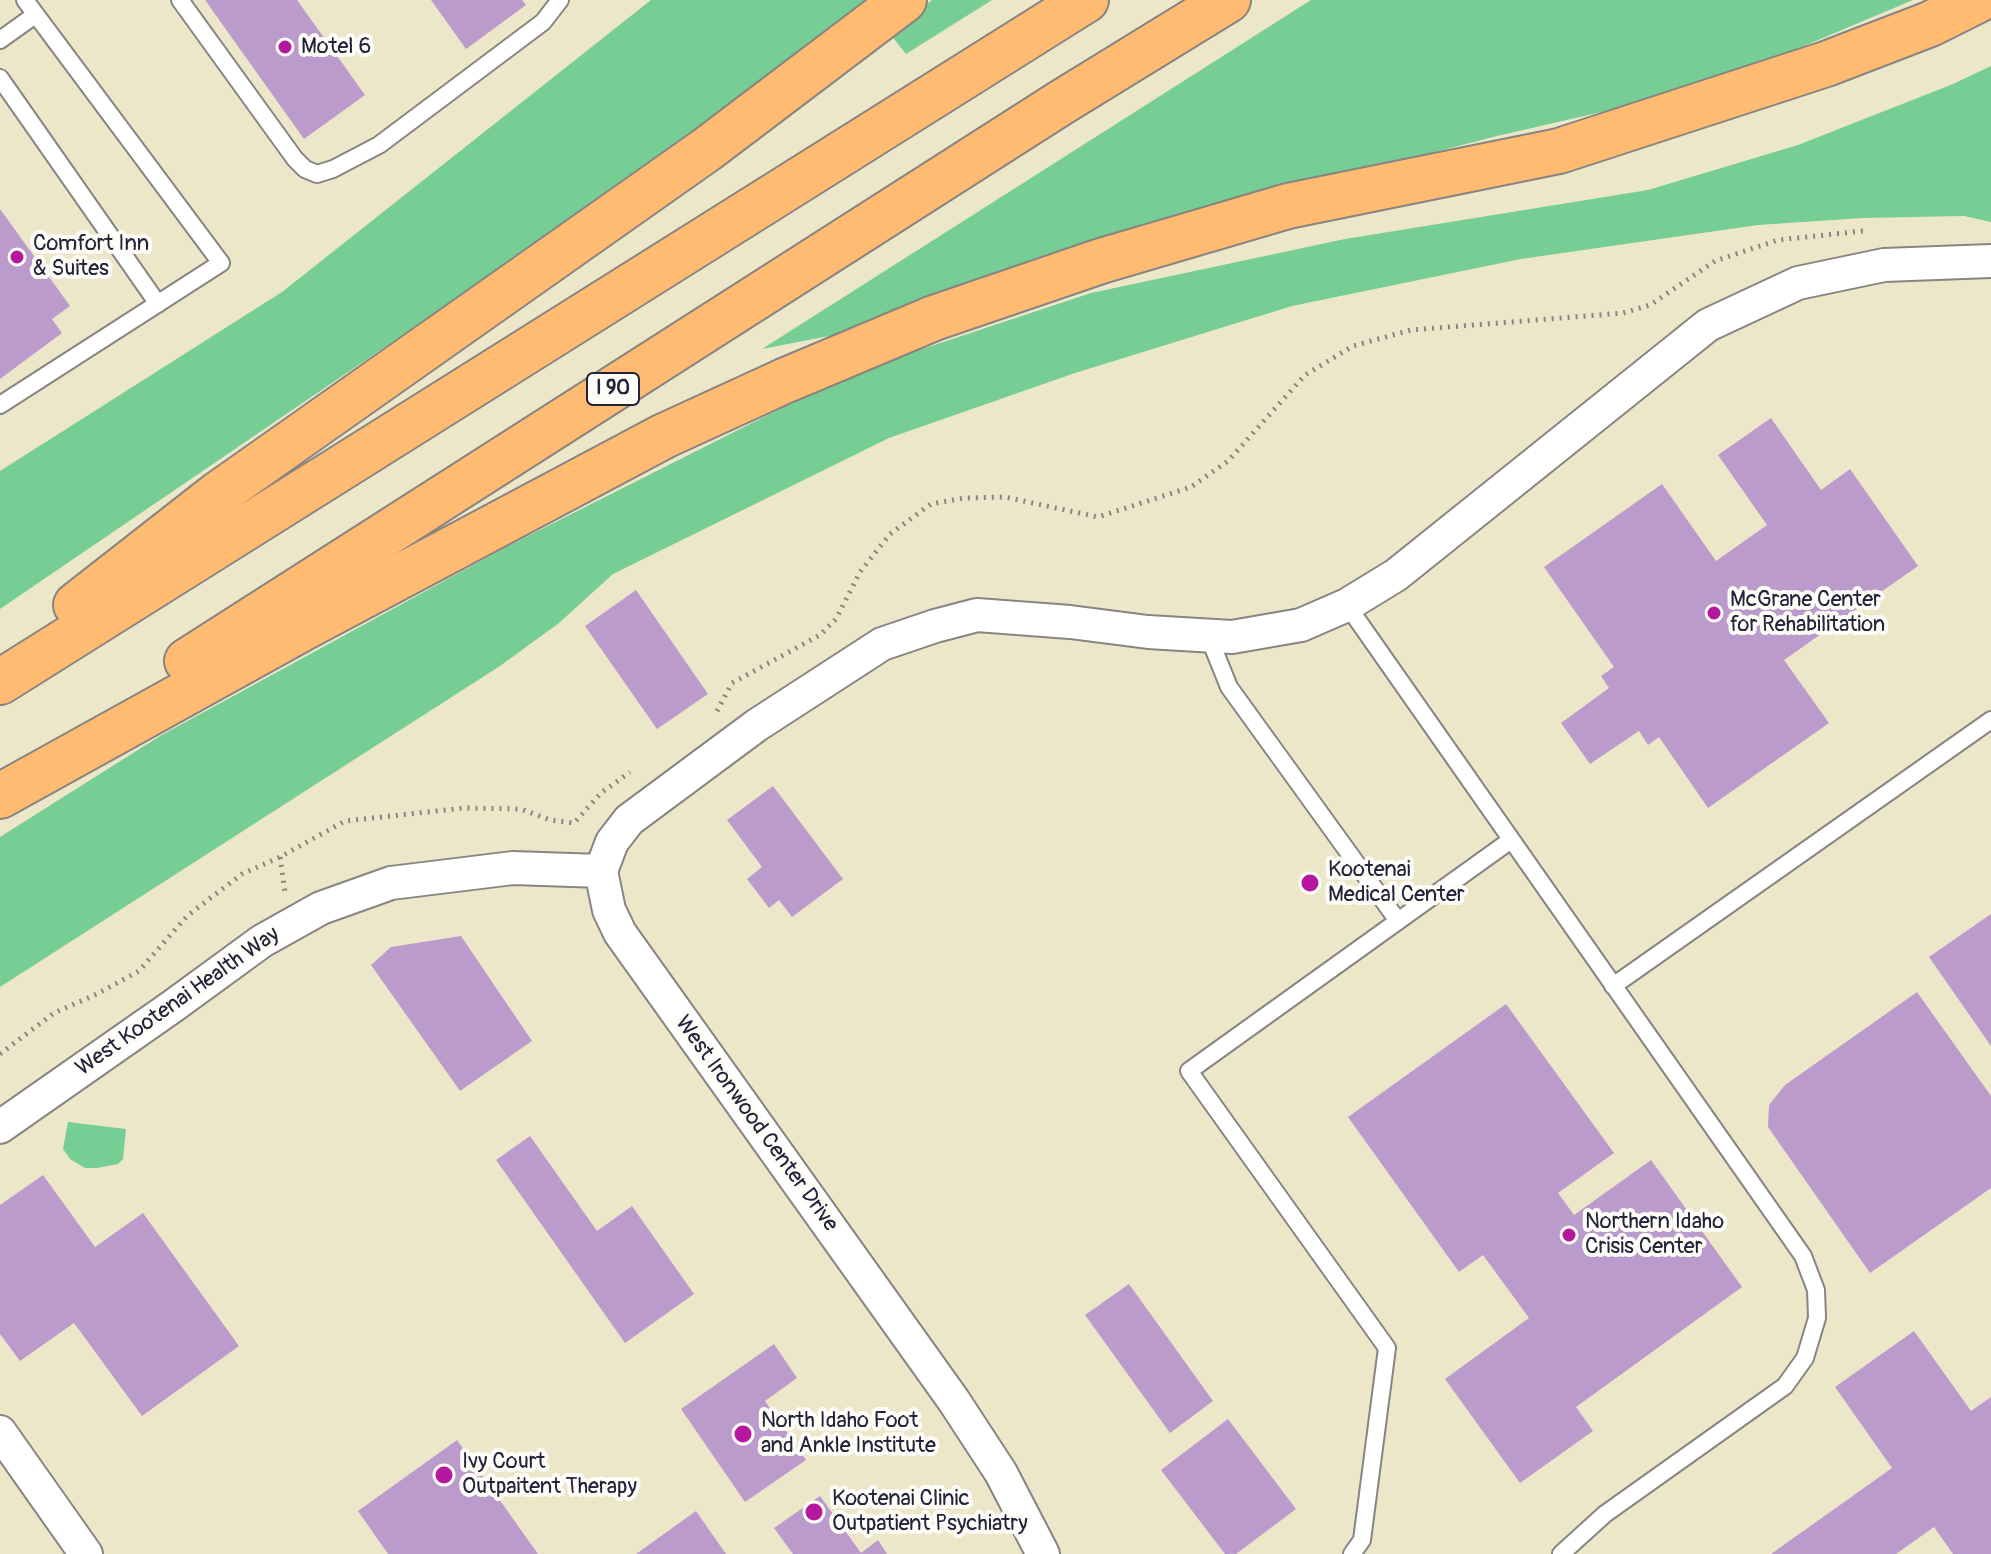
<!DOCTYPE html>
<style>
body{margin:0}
canvas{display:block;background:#ede7ca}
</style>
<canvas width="1991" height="1554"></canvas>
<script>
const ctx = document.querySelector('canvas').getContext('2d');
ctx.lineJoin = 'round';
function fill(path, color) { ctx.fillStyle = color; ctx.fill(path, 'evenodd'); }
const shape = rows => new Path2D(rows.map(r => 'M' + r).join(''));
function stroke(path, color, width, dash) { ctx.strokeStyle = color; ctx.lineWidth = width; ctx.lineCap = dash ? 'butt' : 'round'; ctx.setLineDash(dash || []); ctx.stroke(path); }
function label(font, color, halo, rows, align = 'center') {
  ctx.font = font + ' Pangolin,sans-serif'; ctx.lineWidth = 8; ctx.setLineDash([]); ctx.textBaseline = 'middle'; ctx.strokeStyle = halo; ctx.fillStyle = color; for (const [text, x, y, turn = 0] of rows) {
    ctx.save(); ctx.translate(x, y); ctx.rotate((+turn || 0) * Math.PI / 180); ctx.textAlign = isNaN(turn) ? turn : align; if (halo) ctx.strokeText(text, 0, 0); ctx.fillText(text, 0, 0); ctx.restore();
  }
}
fill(shape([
 [651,0,870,0,705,129,0,609,0,471,282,292],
 [932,0,992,0,906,54,890,34],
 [1311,0,1913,0,1702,89,1497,136,1098,239,834,335,762,349],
 [1991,66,1991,222,1964,216,1863,218,1758,225,1521,259,1292,306,1075,373,889,438,613,574,559,623,500,666,0,987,0,837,160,736,510,545,853,372,1091,293,1345,239,1648,190,1798,145,1953,84],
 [68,1122,126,1129,123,1159,118,1164,97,1168,85,1168,70,1159,63,1149]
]), '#76ce94');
fill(shape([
 [205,0,297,0,365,95,304,139],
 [431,0,522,0,526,5,466,49],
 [0,209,70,306,52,319,62,333,0,379],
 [1771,418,1821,490,1850,469,1918,566,1784,660,1829,723,1708,808,1659,737,1648,745,1639,731,1590,764,1561,723,1609,688,1601,676,1614,667,1544,567,1662,484,1716,561,1767,525,1718,455],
 [636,590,708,694,657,729,585,626],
 [773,786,843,879,792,917,779,900,769,908,747,879,762,867,727,820],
 [1991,914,1991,1046,1929,957],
 [461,936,532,1041,460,1091,371,965,391,947],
 [1917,992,1991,1096,1991,1188,1870,1273,1768,1127,1769,1105,1785,1085],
 [1506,1004,1614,1153,1558,1193,1574,1215,1651,1160,1742,1287,1576,1407,1593,1431,1520,1483,1445,1379,1529,1318,1483,1255,1459,1272,1348,1117],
 [530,1136,597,1231,632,1206,694,1294,625,1343,496,1160],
 [43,1175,95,1247,143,1213,239,1346,142,1416,74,1323,20,1361,0,1334,0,1205],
 [1129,1284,1213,1401,1170,1433,1085,1315],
 [1914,1331,1971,1411,1991,1397,1991,1554,1953,1554,1934,1527,1896,1554,1771,1554,1892,1468,1835,1387],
 [774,1344,797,1378,765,1401,806,1460,745,1502,681,1409],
 [1228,1419,1296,1509,1236,1554,1225,1554,1161,1470],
 [457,1440,538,1554,388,1554,358,1511],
 [820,1496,861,1553,878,1540,887,1554,793,1554,774,1528],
 [696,1511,726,1554,636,1554]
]), '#bb9bcb');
const service = shape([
 [180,0,295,159,305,169,317,174,333,169,379,145,543,22,560,0],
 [0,40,35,15],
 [0,78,158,304],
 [0,405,221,263,25,0],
 [1347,605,1803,1256,1816,1290,1817,1318,1805,1358,1785,1386,1605,1514,1561,1554],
 [1208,635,1229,687,1398,921],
 [1613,986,1991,720],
 [1352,1554,1362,1540,1387,1348,1189,1071,1511,840]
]);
const minor = shape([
 [0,1127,173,1006,262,941,321,908,391,883,513,868,601,871],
 [0,1432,86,1554],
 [1043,1554,1001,1473,954,1401,620,933,609,910,601,871,612,842,629,820,757,725,882,644,935,626,977,615,1070,622,1148,632,1232,637,1301,625,1347,605,1396,575,1708,325,1798,283,1884,265,1991,261]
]);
const motorway = shape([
 [76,605,218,494,706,150,904,0],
 [187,661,1062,102,1228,0],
 [0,682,1086,0],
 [0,796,305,627,664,436,784,381,934,318,1101,261,1288,206,1559,151,1826,64,1930,24,1978,0]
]);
stroke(service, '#888482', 20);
stroke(minor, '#888482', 36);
stroke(motorway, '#888482', 48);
stroke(shape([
 [717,711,732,683,820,635,836,619,860,572,890,534,931,504,964,498,1005,497,1098,517,1191,487,1228,461,1305,375,1353,346,1411,330,1623,313,1650,305,1715,261,1778,240,1863,231],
 [280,857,285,892],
 [0,1054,54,1013,97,994,139,971,187,916,242,874,280,857,345,821,464,808,521,809,550,820,574,823,601,793,630,772]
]), '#888482', 5, [2, 6]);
stroke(service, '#fff', 16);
stroke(minor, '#fff', 32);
stroke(motorway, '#ffbb71', 44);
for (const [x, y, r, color] of [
 [285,47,8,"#b5179e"],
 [17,257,8,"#b5179e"],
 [1714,613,8,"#b5179e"],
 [1310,883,10,"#b5179e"],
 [1569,1235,8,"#b5179e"],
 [743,1434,10,"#b5179e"],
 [444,1475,10,"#b5179e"],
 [814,1512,10,"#b5179e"]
]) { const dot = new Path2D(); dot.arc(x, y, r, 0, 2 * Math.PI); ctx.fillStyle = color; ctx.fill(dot); stroke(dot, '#fdfcf7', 3); }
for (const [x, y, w] of [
 [613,389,52]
]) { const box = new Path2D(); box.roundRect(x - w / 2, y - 16, w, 32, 6); ctx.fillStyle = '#fdfcf7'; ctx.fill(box); stroke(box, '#22223b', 2); }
label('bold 20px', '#22223b', null, [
 ["I 90",613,389]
]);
label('22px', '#22223b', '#fdfcf7', [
 ["Motel 6",301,47],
 ["Comfort Inn",33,244],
 ["& Suites",33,269],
 ["McGrane Center",1730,600],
 ["for Rehabilitation",1730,625],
 ["Kootenai",1328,870],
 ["Medical Center",1328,895],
 ["Northern Idaho",1585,1222],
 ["Crisis Center",1585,1247],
 ["North Idaho Foot",761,1421],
 ["and Ankle Institute",761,1446],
 ["Ivy Court",462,1462],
 ["Outpaitent Therapy",462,1487],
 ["Kootenai Clinic",832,1499],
 ["Outpatient Psychiatry",832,1524]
], 'left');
label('22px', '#22223b', '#fdfcf7', [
 ["West Kootenai Health Way",178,1002,-35],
 ["West Ironwood Center Drive",756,1124,54]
]);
</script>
